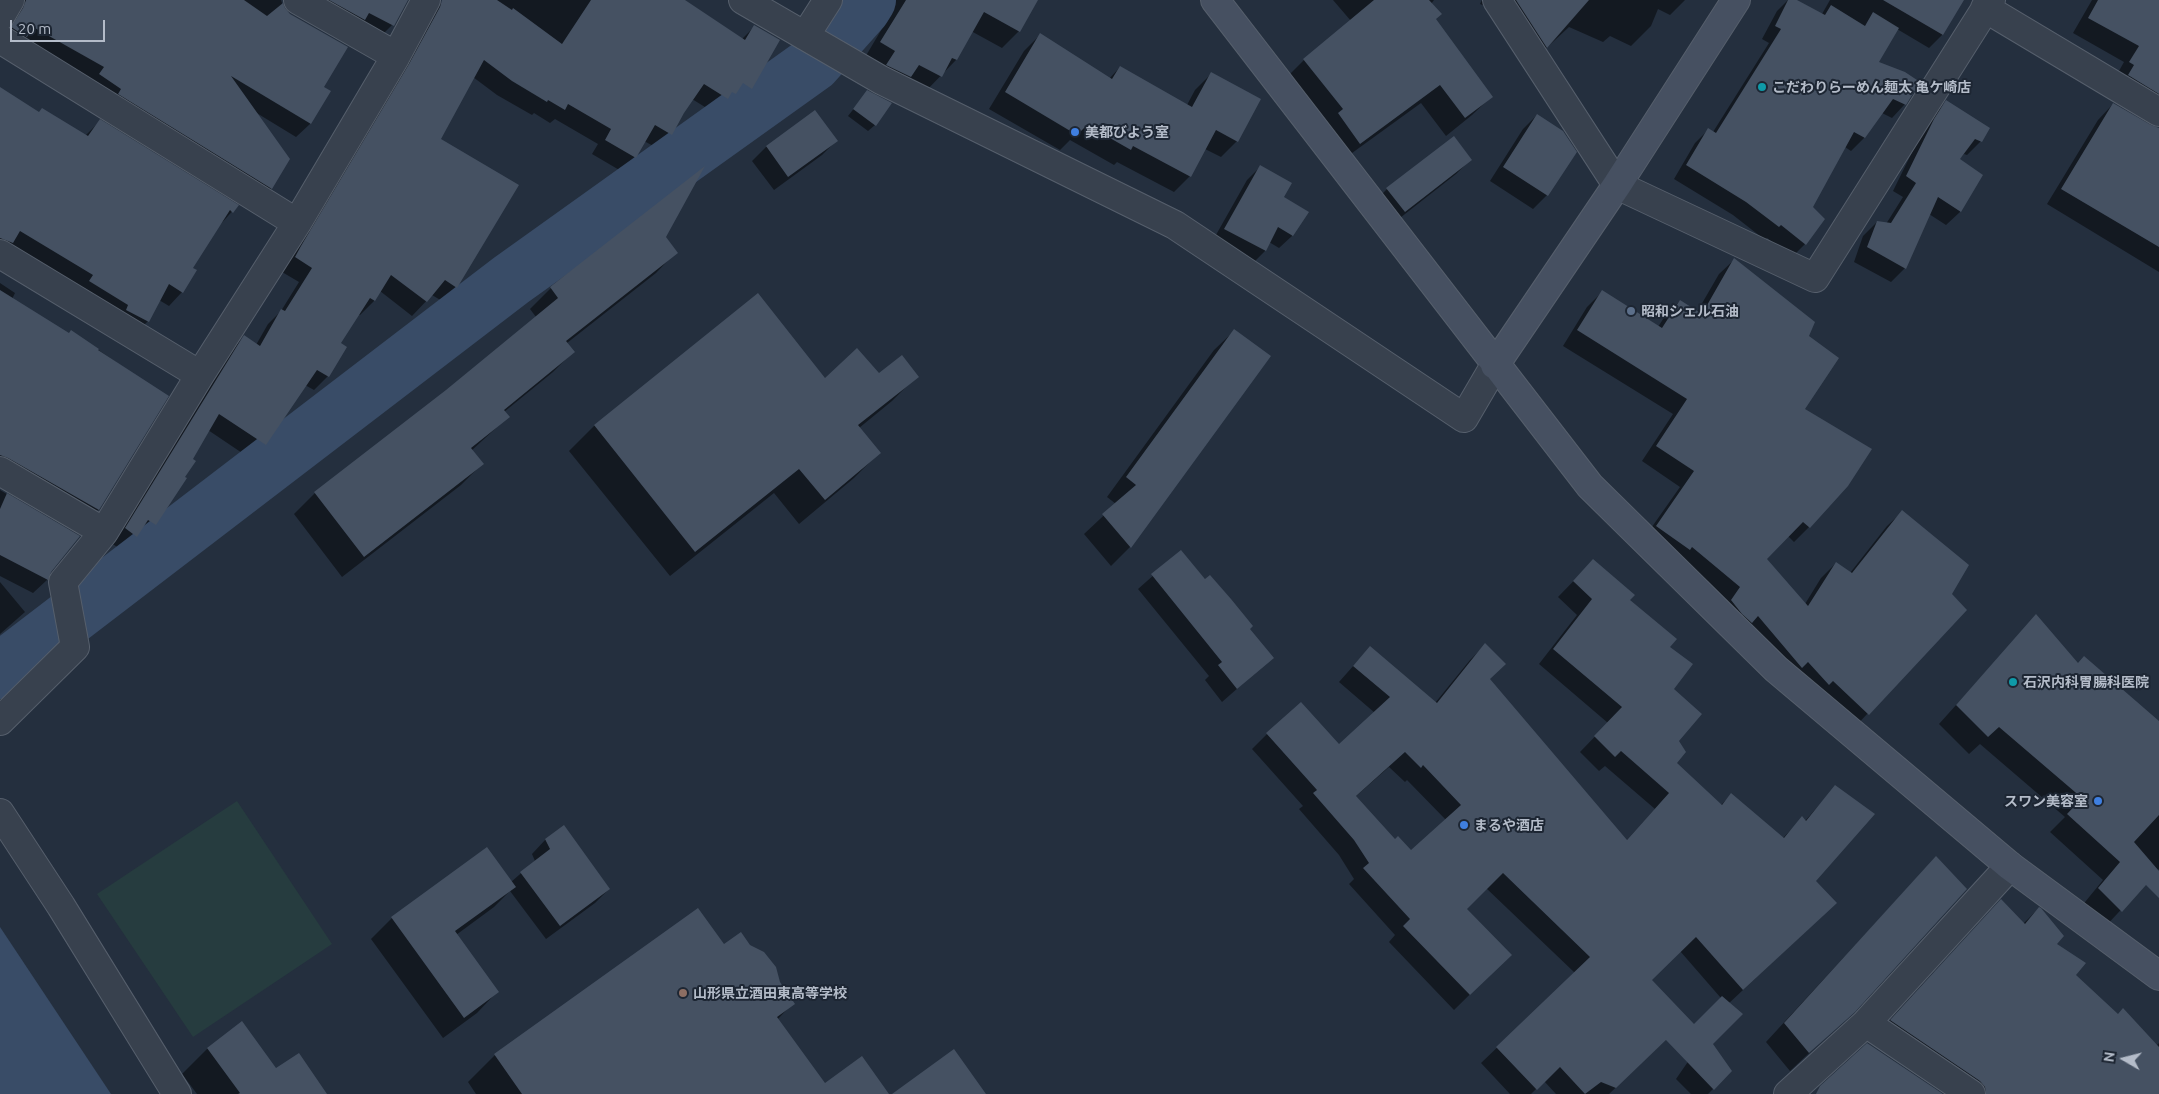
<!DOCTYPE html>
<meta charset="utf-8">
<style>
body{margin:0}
#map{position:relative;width:2159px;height:1094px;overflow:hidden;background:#242f3e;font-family:Ubuntu,sans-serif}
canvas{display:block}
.north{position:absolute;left:2099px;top:1034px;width:50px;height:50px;-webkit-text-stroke:4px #1d2633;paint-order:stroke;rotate:278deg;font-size:14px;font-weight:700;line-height:20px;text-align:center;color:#b4bcc9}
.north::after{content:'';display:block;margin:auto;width:18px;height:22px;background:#b4bcc9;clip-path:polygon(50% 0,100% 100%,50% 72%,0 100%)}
.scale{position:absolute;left:10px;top:20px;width:95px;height:22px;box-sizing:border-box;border:2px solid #b4bcc9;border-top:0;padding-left:6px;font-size:15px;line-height:18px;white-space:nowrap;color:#b4bcc9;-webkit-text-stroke:4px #1d2633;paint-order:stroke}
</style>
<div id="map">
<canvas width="2159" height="1094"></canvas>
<div class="north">N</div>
<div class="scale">20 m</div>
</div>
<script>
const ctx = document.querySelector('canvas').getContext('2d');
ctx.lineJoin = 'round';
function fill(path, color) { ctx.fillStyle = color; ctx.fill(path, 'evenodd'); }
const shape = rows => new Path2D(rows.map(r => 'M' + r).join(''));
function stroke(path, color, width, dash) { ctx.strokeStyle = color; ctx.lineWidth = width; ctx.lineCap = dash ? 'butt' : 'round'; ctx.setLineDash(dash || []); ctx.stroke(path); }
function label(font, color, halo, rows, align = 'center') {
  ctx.font = font + ' Ubuntu,"Noto Sans JP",sans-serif'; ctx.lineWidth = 4; ctx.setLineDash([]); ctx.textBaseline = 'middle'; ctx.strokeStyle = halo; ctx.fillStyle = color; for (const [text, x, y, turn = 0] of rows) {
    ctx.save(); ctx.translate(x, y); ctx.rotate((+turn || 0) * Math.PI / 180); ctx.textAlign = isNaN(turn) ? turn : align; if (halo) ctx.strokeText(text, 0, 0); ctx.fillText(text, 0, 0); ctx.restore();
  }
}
fill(shape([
 [237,801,332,944,193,1037,97,894]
]), '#263c3f');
fill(shape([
 [0,927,111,1094,0,1094]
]), '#394c67');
fill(shape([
 [4,0,281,0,284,9,322,88,329,92,310,124,296,137,255,112,271,188,258,202,0,42],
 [292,0,400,0,392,25,379,38],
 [444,0,664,0,742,39,755,26,751,88,737,102,731,98,713,112,692,99,671,134,657,148,644,141,635,157,621,171,592,154,598,144,555,119,550,123,534,113,532,115,497,95,473,77,439,139,456,287,442,301,432,295,412,316,380,291,374,301,360,315,358,314,339,344,328,376,314,390,305,385,265,445,251,459,208,430,191,459,183,477,185,479,155,524,141,538,137,536,122,550,111,543,230,351,244,337,256,345,268,324,281,311,299,282,282,272,431,13],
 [895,0,1036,0,1019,31,1002,48,971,31,956,60,924,93,864,59,883,27,880,26],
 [1333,0,1434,0,1431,4,1435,19,1491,97,1472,115,1446,136,1421,103,1341,161,1285,79,1304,60,1351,21],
 [1482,0,1685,0,1670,15,1658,9,1651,26,1631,46,1610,36,1603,42,1569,27,1527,66,1497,15,1485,6,1480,4],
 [1788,0,1795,0,1822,14,1830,0,1949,0,1958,7,1942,35,1929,48,1897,29,1877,62,1905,104,1892,118,1882,113,1864,138,1851,151,1845,147,1811,207,1805,244,1792,257,1767,238,1765,240,1733,215,1674,179,1695,143,1709,129,1713,132,1769,43,1762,39,1777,11],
 [2092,0,2145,0,2159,9,2159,114,2115,78,2124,62,2073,33],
 [1040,35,1109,79,1120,67,1187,105,1195,90,1211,74,1237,141,1221,157,1205,149,1190,176,1174,192,1117,162,1114,165,1070,140,1060,150,989,109,1024,51],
 [0,88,39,113,85,136,100,121,237,206,219,226,191,268,182,292,169,306,159,300,148,321,134,335,0,254],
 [867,92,875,125,868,131,848,116],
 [1947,101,1981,141,1967,155,1964,154,1958,160,1960,212,1946,225,1929,214,1905,268,1891,282,1854,262,1863,236,1877,222,1886,224,1903,197,1893,191,1921,134,1933,115],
 [2113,104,2159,151,2159,272,2047,204,2098,120],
 [815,112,836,141,822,155,774,190,752,161,766,147],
 [1537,115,1547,195,1533,209,1490,181,1523,129],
 [1470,160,1456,174,1391,225,1373,203,1387,189],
 [1260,167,1283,197,1292,236,1279,248,1269,242,1265,251,1252,264,1212,242,1247,180],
 [701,170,664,237,676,252,656,273,567,343,573,352,553,372,504,412,508,417,471,451,482,464,461,485,342,577,294,514,315,493,446,391,536,317,530,309,551,288],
 [1734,260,1808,337,1803,410,1809,527,1794,542,1788,536,1766,559,1805,604,1821,578,1836,563,1850,573,1887,526,1902,512,1950,594,1965,610,1853,729,1642,541,1680,487,1642,461,1673,414,1563,346,1587,307,1602,292,1658,327,1665,316,1680,301,1697,312,1719,274],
 [0,283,15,293,12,299,69,335,97,349,167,397,98,510,84,523,0,475],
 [757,295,824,379,879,375,917,376,892,401,859,428,879,453,854,478,799,524,774,493,670,576,569,451,594,426],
 [1234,331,1269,357,1130,547,1111,566,1084,534,1116,504,1107,497,1214,350],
 [0,490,78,537,50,571,47,580,33,593,0,576],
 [1181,551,1272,658,1222,702,1205,680,1209,676,1138,589],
 [1593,561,1669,647,1677,741,1675,763,1721,805,1731,795,1783,838,1802,818,1805,821,1835,787,1814,881,1820,918,1727,1005,1680,951,1651,980,1672,1034,1609,1094,1556,1094,1544,1081,1531,1094,1510,1094,1481,1063,1575,973,1486,888,1465,909,1510,955,1454,1010,1389,942,1395,935,1349,884,1354,879,1339,855,1299,809,1303,806,1252,749,1267,734,1339,745,1375,713,1339,682,1370,647,1435,703,1470,660,1485,645,1489,679,1626,841,1655,809,1605,766,1599,771,1580,752,1608,723,1539,664,1577,615,1558,597],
 [1389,767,1405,782,1407,780,1446,820,1411,852,1395,841,1355,797],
 [0,582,25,612,0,634],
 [2036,616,2078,664,2159,740,2159,869,2103,929,2081,907,2103,880,2050,832,2065,817,1980,744,1969,754,1939,724],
 [546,839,609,889,595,903,546,939,510,891,494,907,456,935,497,992,477,1013,443,1038,371,939,392,918,487,849,511,882,535,861,532,854],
 [1936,857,1854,1011,1790,1071,1766,1042],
 [2039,908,2055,944,2074,975,2118,1015,2156,1046,2159,1043,2159,1094,1963,1094,1876,1035,1986,916,2023,924],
 [698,909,724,946,779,983,793,1003,777,1020,824,1085,888,1094,476,1094,468,1082,495,1055],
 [208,1048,276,1070,325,1094,197,1094,182,1074],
 [1694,1053,1731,1071,1708,1094,1691,1094,1676,1079]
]), '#0007');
stroke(shape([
 [0,671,511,280,813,64,863,8,868,0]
]), '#394c67', 56);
fill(shape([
 [26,0,244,0,267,16,283,3,285,8,290,14,348,47,324,87,331,91,311,124,231,76,290,159,272,189,118,94,121,89,99,74,104,67,33,27,27,37,11,27,23,8],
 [329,0,408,0,394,26,369,13,365,20],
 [442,0,497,0,512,10,513,8,562,44,591,0,685,0,745,40,754,25,780,40,752,89,743,83,736,94,732,92,728,99,704,84,684,113,672,135,655,125,636,158,605,140,611,129,568,104,565,110,548,100,547,102,512,81,484,60,441,139,519,185,457,288,445,280,427,302,391,275,375,301,370,298,341,343,347,347,329,377,317,370,266,445,219,414,193,459,196,461,185,477,187,478,156,525,148,520,137,537,125,528,237,346,244,335,260,346,281,309,285,311,312,268,295,257,301,246,409,64,440,7],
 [906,0,1038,0,1020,32,984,12,957,60,952,58,942,77,919,65,911,77,886,65,895,51,880,42],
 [1374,0,1429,0,1442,14,1436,19,1493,97,1465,118,1440,85,1360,144,1338,113,1343,109,1303,59],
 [1516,0,1589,0,1547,48],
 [1788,0,1797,0,1825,15,1831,5,1865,26,1873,12,1899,28,1879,62,1905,72,1920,82,1906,105,1893,99,1865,138,1854,132,1813,207,1825,219,1806,245,1781,225,1779,227,1746,202,1686,165,1708,128,1716,133,1781,29,1775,26],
 [1883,0,1964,0,1943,35],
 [2098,0,2159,0,2159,94,2128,75,2134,65,2129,62,2139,46,2088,18],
 [1040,33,1112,79,1120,66,1192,107,1211,72,1261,99,1238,142,1216,130,1191,177,1133,146,1131,150,1087,125,1077,135,1005,92],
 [0,87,39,112,42,108,88,136,100,119,239,205,233,213,230,210,193,268,197,270,183,293,169,284,149,322,126,310,128,305,89,281,93,275,20,231,13,243,0,238],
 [867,90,892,103,876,126,853,109],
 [1946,100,1990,128,1982,142,1975,139,1960,159,1983,175,1961,212,1938,197,1906,269,1867,247,1877,221,1891,223,1916,183,1906,176,1934,119],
 [2113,103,2151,125,2159,128,2159,247,2061,189],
 [815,110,838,141,788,177,766,146],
 [1537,114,1563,131,1577,152,1548,196,1503,167],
 [1454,136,1472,160,1405,212,1386,188],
 [1260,165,1292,183,1284,197,1309,212,1293,236,1278,227,1266,251,1224,229],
 [705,166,666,237,678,253,566,341,575,352,504,410,510,417,471,448,484,464,364,557,314,492,446,390,558,298,550,287],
 [1734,258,1815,322,1809,336,1839,358,1805,409,1872,449,1848,486,1810,528,1803,522,1767,559,1808,606,1836,562,1852,573,1902,510,1969,565,1952,594,1967,610,1869,715,1833,681,1829,685,1808,662,1802,668,1758,616,1752,623,1742,614,1731,600,1740,587,1692,547,1690,550,1656,526,1694,471,1656,446,1687,399,1577,330,1602,290,1662,328,1680,300,1702,314],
 [0,290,69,333,71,330,99,349,98,350,169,396,99,510,8,458,0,455],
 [758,293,825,378,857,348,879,373,902,355,919,377,858,425,881,453,825,500,799,469,695,552,594,425],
 [1234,329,1271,356,1131,548,1102,514,1136,485,1126,477],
 [7,493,80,536,51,572,48,580,0,555,0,509],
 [1181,550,1205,579,1210,575,1231,599,1253,626,1250,629,1274,658,1237,689,1218,665,1222,662,1151,574],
 [1593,559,1635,595,1630,600,1677,639,1670,647,1693,664,1674,689,1702,714,1679,741,1686,752,1677,763,1722,805,1731,793,1784,838,1802,816,1806,821,1835,785,1875,814,1816,881,1837,903,1743,990,1696,937,1652,980,1694,1024,1722,996,1743,1014,1713,1044,1732,1071,1714,1090,1666,1040,1616,1088,1601,1082,1585,1094,1560,1067,1537,1090,1496,1047,1590,957,1503,873,1467,909,1512,955,1470,995,1403,926,1410,919,1363,868,1369,863,1354,840,1313,793,1317,790,1266,733,1301,702,1339,744,1390,697,1353,666,1370,646,1437,703,1485,643,1506,664,1490,679,1627,840,1669,793,1621,751,1615,757,1594,736,1622,707,1553,649,1592,599,1573,581],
 [1405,752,1421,768,1423,765,1461,805,1411,850,1398,836,1395,839,1356,796],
 [2036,614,2078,663,2084,656,2159,721,2159,815,2134,842,2159,871,2159,898,2146,885,2122,912,2098,888,2120,862,2067,814,2082,798,1999,727,1988,737,1956,705],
 [564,825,610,889,560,926,520,872,550,849,545,839],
 [487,847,516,887,455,931,499,992,464,1018,391,917],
 [1936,856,1967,889,1855,1012,1809,1053,1784,1023],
 [2001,899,2025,924,2039,907,2041,908,2064,936,2057,944,2086,963,2076,975,2118,1014,2123,1008,2159,1047,2159,1094,1986,1094,1985,1087,1980,1081,1890,1020],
 [698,908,724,944,741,932,750,945,764,952,776,967,780,982,795,1004,777,1017,825,1083,862,1056,889,1094,522,1094,494,1054],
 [242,1021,276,1068,299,1053,327,1094,238,1094,240,1093,207,1048],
 [1867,1043,1943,1094,1816,1094,1820,1086],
 [954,1049,986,1094,892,1094]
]), '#455162');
const street = shape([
 [298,0,396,56],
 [743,0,881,80,1175,225,1464,418,1495,365],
 [1497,0,1617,185,1815,278,1991,0],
 [1985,8,2159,112],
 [0,17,10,0],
 [805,36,828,0],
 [0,39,297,223],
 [0,254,200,375],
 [0,471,104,532],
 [0,721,75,647,63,582,104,532,200,375,297,223,396,56,426,0],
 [0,813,61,906,177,1094],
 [1866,1023,1971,1094],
 [1788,1094,1866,1023,2010,866]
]);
const secondary = shape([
 [1215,0,1590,486,1776,669,2010,866,2159,976],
 [1495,365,1617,185,1736,0]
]);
stroke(street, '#565f6c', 30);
stroke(secondary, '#565f6c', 30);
stroke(street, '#38414e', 28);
stroke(secondary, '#465061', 28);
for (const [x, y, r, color] of [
 [1762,87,5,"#0f9aa8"],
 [1075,132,5,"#3f7fe0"],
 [1631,311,5,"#5c6f8a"],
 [2013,682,5,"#0f9aa8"],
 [2098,801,5,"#3f7fe0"],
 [1464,825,5,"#3f7fe0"],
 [683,993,5,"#8d6e63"]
]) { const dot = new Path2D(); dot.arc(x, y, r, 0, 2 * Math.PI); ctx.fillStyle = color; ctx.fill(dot); stroke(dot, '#1d2633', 2); }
label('bold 14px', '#b4bcc9', '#1d2633', [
 ["こだわりらーめん麺太 亀ケ崎店",1772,87],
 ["美都びよう室",1085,132],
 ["昭和シェル石油",1641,311],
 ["石沢内科胃腸科医院",2023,682],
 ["スワン美容室",2088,801,"right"],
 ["まるや酒店",1474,825],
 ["山形県立酒田東高等学校",693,993]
], 'left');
</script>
